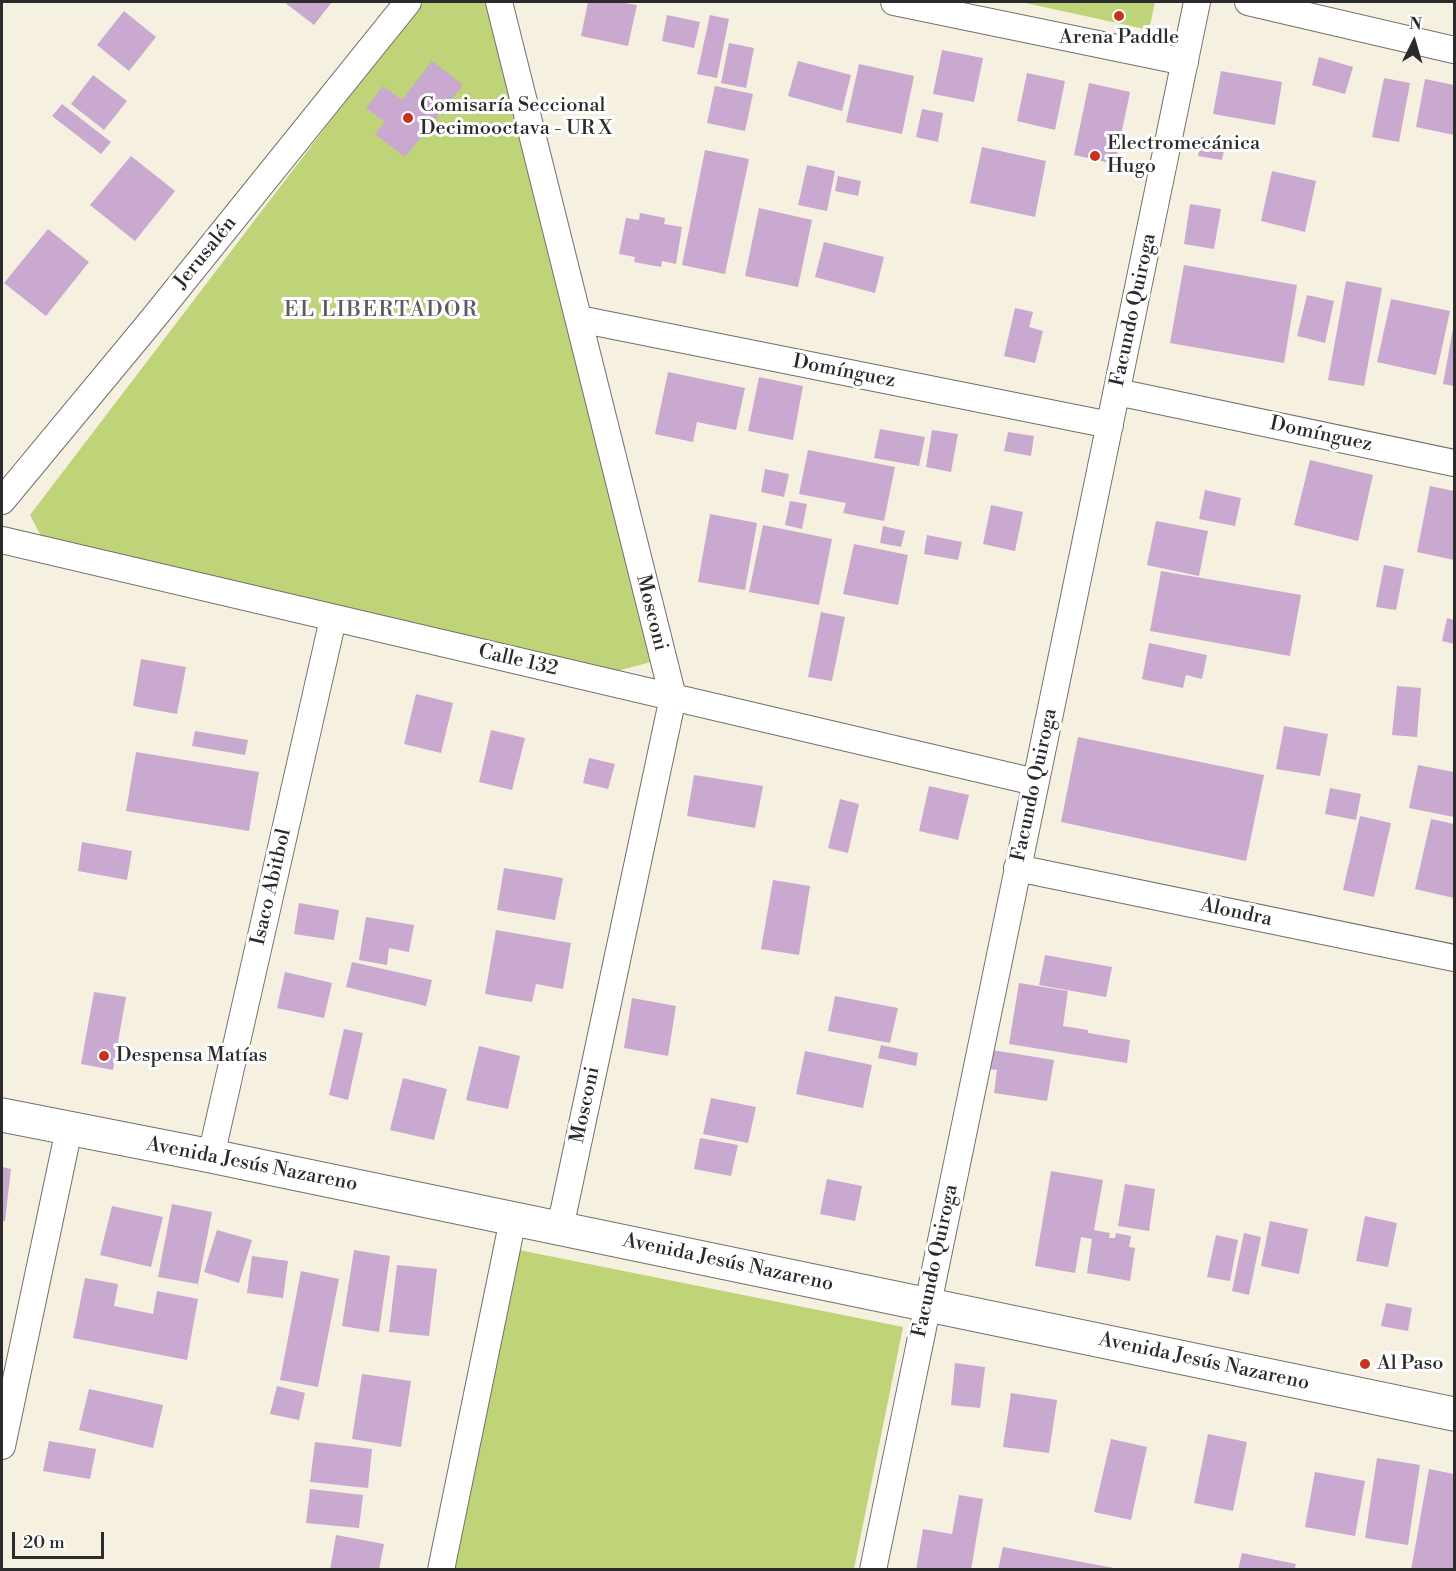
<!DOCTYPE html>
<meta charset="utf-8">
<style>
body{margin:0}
#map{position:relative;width:1456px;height:1571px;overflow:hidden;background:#f6f0e1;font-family:"Libre Bodoni",serif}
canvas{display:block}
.frame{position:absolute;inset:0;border:3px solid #2b2b2b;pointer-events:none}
.north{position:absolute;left:1384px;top:12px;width:60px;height:60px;-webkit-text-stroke:4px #fff;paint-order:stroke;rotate:5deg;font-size:16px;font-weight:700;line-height:24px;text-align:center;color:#2b2b2b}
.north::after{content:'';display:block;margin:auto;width:21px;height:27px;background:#2b2b2b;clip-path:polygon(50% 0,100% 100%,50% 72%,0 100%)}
.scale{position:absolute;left:12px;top:1532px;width:92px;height:27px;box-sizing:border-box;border:3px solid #2b2b2b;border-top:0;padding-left:8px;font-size:18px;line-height:21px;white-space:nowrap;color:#2b2b2b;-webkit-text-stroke:4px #fff;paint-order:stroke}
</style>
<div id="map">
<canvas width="1456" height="1571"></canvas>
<div class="frame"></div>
<div class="north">N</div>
<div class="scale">20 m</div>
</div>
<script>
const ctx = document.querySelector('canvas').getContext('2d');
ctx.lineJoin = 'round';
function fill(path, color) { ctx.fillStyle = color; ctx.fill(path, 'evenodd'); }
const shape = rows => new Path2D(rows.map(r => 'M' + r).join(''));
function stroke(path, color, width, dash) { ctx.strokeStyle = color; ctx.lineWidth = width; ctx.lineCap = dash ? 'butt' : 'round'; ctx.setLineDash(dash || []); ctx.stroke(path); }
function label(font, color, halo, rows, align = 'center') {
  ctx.font = font + ' "Libre Bodoni",serif'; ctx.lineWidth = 6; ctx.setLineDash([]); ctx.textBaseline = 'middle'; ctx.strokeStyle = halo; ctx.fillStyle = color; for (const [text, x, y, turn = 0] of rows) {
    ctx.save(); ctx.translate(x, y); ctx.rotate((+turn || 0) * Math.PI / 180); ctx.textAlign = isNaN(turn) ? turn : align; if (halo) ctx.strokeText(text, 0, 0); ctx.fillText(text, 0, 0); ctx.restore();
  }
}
fill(shape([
 [421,2,495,2,651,662,617,671,43,540,30,515],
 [1021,2,1155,2,1149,30],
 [519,1250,903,1327,854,1569,455,1570]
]), '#bfd478');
fill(shape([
 [284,2,332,2,314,25],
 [588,2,618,2,637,5,628,46,581,36],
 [124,11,156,37,129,71,97,45],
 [667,15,700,22,694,48,662,41],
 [710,15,729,19,717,78,697,74],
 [729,43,754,48,746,88,721,83],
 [942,50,983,58,974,102,933,94],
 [1319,57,1353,67,1345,94,1312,85],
 [432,61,463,85,405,157,375,134,385,122,366,108,383,86,402,100],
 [798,61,851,75,842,111,788,96],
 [859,64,914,76,902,134,846,122],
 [1221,71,1282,82,1275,125,1213,114],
 [1027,73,1065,81,1055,130,1017,121],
 [93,75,127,101,104,130,71,104],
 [1384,78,1410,83,1399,142,1372,137],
 [1425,79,1454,85,1454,135,1416,127],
 [1089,83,1130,92,1115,164,1074,155],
 [715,86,753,94,745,131,707,123],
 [62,104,111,142,101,154,52,116],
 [922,109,943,113,938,142,916,137],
 [1201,137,1226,142,1222,160,1198,156],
 [982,147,1046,161,1035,217,970,203],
 [705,150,749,159,725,274,682,265],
 [131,156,175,191,135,241,90,205],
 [807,165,835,171,827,211,798,205],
 [1272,171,1316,181,1305,232,1261,221],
 [838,176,861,181,858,196,835,191],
 [1190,204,1221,209,1214,249,1184,244],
 [759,208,812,220,798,287,745,276],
 [640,213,665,218,664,224,682,227,676,264,662,261,661,267,634,262,635,257,619,254,626,218,639,220],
 [48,229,89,262,46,316,4,283],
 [824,242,884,257,875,293,815,277],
 [1184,265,1297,285,1284,363,1170,343],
 [1346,281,1382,288,1364,386,1328,380],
 [1307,295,1334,301,1325,343,1297,336],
 [1391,299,1450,311,1436,375,1377,362],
 [1015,308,1033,312,1029,327,1043,331,1035,363,1004,356],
 [1453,328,1454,328,1454,386,1443,384],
 [668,372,745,388,736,430,697,422,693,442,655,434],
 [759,377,803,386,793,440,748,431],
 [880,429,925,437,919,466,874,458],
 [932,430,958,434,951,472,926,467],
 [1008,432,1034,436,1031,456,1004,451],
 [808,450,895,467,884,521,843,513,846,503,799,494],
 [1310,460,1373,475,1358,541,1294,525],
 [765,469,789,474,784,497,761,492],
 [1430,486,1454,491,1454,560,1417,552],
 [1205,490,1241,498,1235,526,1199,519],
 [790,501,807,504,802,529,785,525],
 [991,505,1023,512,1015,551,983,544],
 [710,514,757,523,745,590,698,582],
 [1156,521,1208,531,1199,576,1147,565],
 [763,525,832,539,819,605,749,592],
 [883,526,905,531,901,547,880,543],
 [927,535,962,542,958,560,924,554],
 [854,544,908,555,898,605,843,594],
 [1384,565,1404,569,1396,610,1376,607],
 [1161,571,1301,595,1290,656,1150,631],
 [821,612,845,617,832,681,808,677],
 [1447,618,1454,620,1454,644,1442,641],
 [1149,643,1207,655,1202,679,1186,675,1183,688,1142,679],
 [141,659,186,667,177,714,133,706],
 [1397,686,1421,688,1417,737,1392,735],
 [416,694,453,703,441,753,404,744],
 [1284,726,1328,734,1320,776,1276,769],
 [491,730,525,738,512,790,479,782],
 [195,731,248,740,245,755,192,746],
 [1078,737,1264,775,1246,861,1061,822],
 [136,752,259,772,249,831,126,811],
 [589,758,615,764,608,789,583,783],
 [1418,765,1454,772,1454,817,1409,808],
 [694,775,763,786,755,828,687,816],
 [929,786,969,795,958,840,919,831],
 [1330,788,1361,794,1356,820,1325,814],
 [840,799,859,804,848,853,828,848],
 [1360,816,1391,823,1374,897,1343,890],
 [1431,819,1454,824,1454,898,1415,889],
 [82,842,132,851,127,880,78,871],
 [504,868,563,878,555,920,497,910],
 [773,880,810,886,799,955,761,949],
 [299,903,339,910,334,940,294,934],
 [366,917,414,925,409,952,389,948,387,965,359,960],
 [496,930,571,943,563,989,536,984,532,1002,485,994],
 [1045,955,1112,967,1106,997,1039,985],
 [352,962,432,980,426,1006,346,987],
 [285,972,332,983,324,1018,277,1008],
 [1019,983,1068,991,1063,1026,1088,1030,1088,1033,1130,1040,1127,1063,1009,1044],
 [94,992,126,997,113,1070,81,1064],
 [835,996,898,1008,890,1043,828,1031],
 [632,998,676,1006,668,1056,624,1048],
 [344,1029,363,1033,348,1100,329,1095],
 [881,1045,918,1053,916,1066,878,1058],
 [479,1046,520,1056,508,1109,466,1100],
 [992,1050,1054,1060,1047,1101,994,1093,997,1070,989,1069],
 [805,1051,872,1065,863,1108,796,1094],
 [403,1078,447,1089,434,1140,390,1130],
 [711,1098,756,1107,748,1143,703,1134],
 [700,1138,738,1145,731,1176,694,1169],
 [2,1167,11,1169,5,1221,2,1221],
 [1051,1171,1103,1180,1094,1230,1110,1233,1109,1238,1115,1238,1116,1233,1131,1236,1129,1247,1135,1248,1130,1281,1087,1273,1092,1239,1081,1237,1075,1273,1035,1266],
 [827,1179,862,1186,855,1221,820,1214],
 [1125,1184,1155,1189,1149,1231,1118,1226],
 [172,1204,212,1212,198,1284,158,1277],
 [112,1206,163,1217,151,1267,100,1255],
 [1365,1216,1397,1223,1388,1267,1356,1261],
 [1270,1221,1308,1229,1299,1274,1261,1266],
 [217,1230,252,1240,239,1283,204,1272],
 [1244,1233,1261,1237,1249,1295,1232,1291],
 [1216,1235,1238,1240,1230,1281,1207,1277],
 [354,1250,390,1256,379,1332,342,1326],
 [252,1256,288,1261,283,1298,247,1293],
 [397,1265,437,1269,429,1336,389,1332],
 [301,1271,339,1279,318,1387,280,1380],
 [85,1278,118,1284,114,1306,153,1314,157,1291,198,1299,187,1360,73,1338],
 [1386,1303,1412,1308,1408,1331,1381,1326],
 [955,1363,985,1367,980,1408,951,1405],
 [362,1374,411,1381,401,1447,352,1439],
 [277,1386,305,1393,299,1420,270,1414],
 [89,1389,163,1405,153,1448,79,1430],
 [1011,1393,1057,1400,1049,1453,1003,1447],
 [1208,1434,1247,1442,1233,1511,1194,1503],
 [1111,1439,1147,1447,1131,1520,1094,1512],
 [49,1441,96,1449,90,1479,43,1471],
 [315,1442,372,1449,368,1488,310,1482],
 [1377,1458,1420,1465,1408,1545,1365,1538],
 [1429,1469,1454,1474,1454,1570,1411,1570],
 [1315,1472,1365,1481,1355,1536,1305,1527],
 [310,1489,363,1495,359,1528,306,1523],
 [959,1495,983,1499,971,1570,916,1570,923,1529,952,1534],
 [336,1535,384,1544,379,1570,330,1570],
 [1003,1547,1114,1568,1114,1570,998,1570],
 [1242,1553,1296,1564,1294,1570,1238,1570]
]), '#c9a9d0');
const minor = shape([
 [499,2,673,697,560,1228],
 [894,2,1185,62],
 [1248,2,1454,50],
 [579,319,1110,425],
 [1117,392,1454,463],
 [2,501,152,320,408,2],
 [2,540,1035,782],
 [1017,868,1454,958],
 [211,1156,333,619],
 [2,1446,69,1129],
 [441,1570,513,1219],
 [873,1570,1197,2]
]);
const secondary = shape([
 [2,1115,211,1156,1454,1414]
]);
stroke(minor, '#72706b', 28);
stroke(secondary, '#72706b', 35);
stroke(minor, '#fff', 26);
stroke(secondary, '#fff', 33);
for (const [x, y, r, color] of [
 [1119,16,6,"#c8321e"],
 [408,118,6,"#c8321e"],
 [1095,156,6,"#c8321e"],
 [104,1056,6,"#c8321e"],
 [1365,1364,6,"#c8321e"]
]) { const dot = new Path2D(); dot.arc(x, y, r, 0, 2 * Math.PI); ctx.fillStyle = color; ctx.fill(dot); stroke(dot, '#fff', 2); }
label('20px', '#2b2b2b', '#fff', [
 ["Arena Paddle",1119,38,"center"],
 ["Comisaría Seccional",420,106],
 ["Decimooctava - UR X",420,129],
 ["Electromecánica",1107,144],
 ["Hugo",1107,167],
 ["Despensa Matías",116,1056],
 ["Al Paso",1377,1364]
], 'left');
label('20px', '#2b2b2b', '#fff', [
 ["Jerusalén",206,253,-51],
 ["Facundo Quiroga",1134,310,-78],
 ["Domínguez",844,372,11],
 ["Domínguez",1321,435,12],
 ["Mosconi",651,613,76],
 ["Calle 132",518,661,13],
 ["Facundo Quiroga",1035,785,-78],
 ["Isaco Abitbol",272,887,-77],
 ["Alondra",1236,913,12],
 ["Mosconi",586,1105,-78],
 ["Avenida Jesús Nazareno",252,1165,11],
 ["Facundo Quiroga",936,1261,-78],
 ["Avenida Jesús Nazareno",728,1263,12],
 ["Avenida Jesús Nazareno",1204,1362,12]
]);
ctx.letterSpacing = '1.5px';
label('21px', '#625765', '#fff', [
 ["EL LIBERTADOR",381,311]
]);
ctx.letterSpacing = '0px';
</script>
